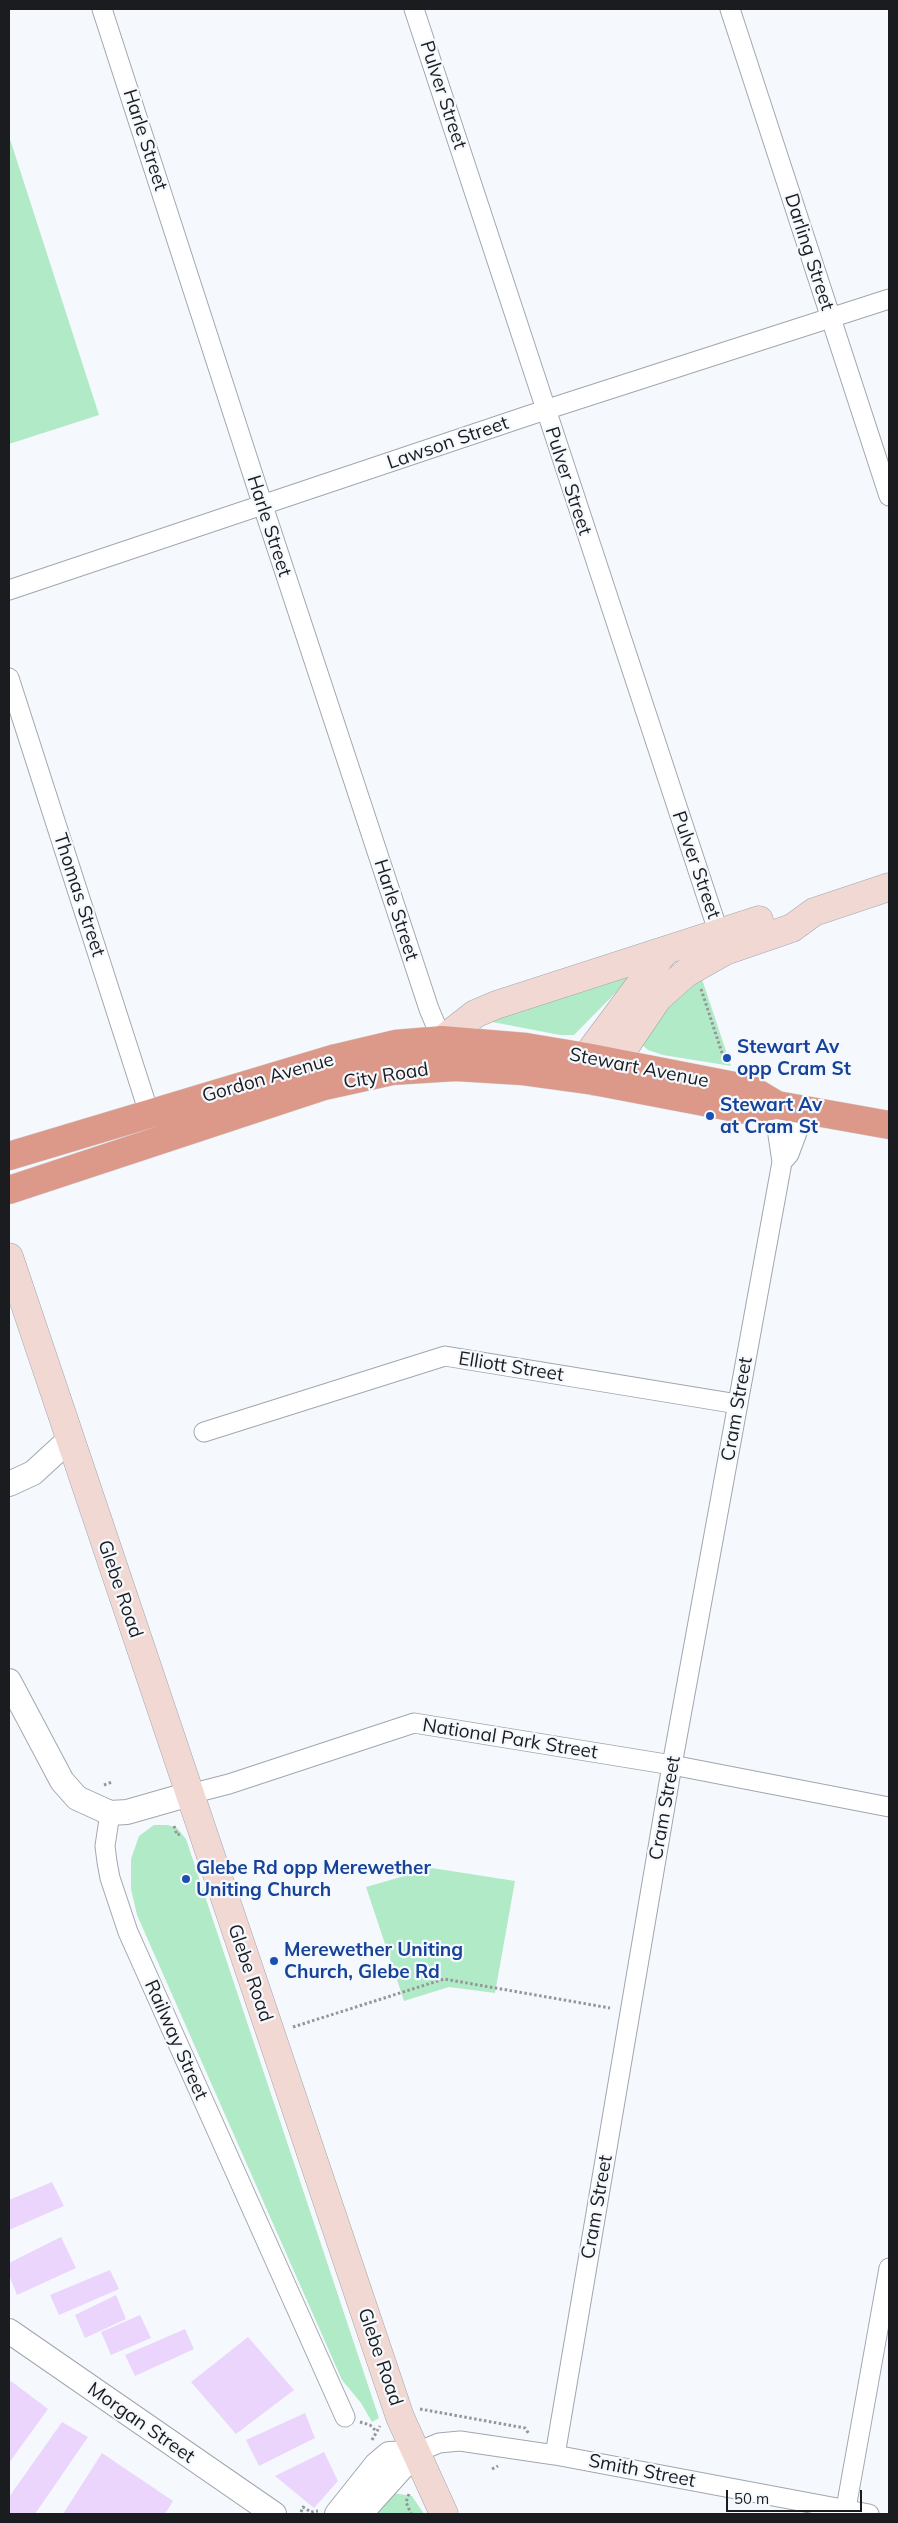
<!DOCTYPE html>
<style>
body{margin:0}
#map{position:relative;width:898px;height:2523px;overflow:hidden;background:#f5f9fe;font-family:Mulish,sans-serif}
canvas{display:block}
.frame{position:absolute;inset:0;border:10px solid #1a1c1f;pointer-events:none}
.scale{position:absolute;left:726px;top:2490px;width:136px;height:22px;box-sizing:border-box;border:2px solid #1a1c1f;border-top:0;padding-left:6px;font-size:15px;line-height:18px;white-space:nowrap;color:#1a1c1f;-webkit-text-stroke:4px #f5f9fe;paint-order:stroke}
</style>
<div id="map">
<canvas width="898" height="2523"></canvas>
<div class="frame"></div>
<div class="scale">50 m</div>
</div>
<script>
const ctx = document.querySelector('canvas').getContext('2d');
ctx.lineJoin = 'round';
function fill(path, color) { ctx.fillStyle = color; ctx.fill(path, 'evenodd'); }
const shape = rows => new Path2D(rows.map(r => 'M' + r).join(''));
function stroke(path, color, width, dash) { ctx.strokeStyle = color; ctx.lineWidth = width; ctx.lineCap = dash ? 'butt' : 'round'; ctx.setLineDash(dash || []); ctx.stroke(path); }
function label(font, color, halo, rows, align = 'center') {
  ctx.font = font + ' Mulish,sans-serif'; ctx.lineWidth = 4.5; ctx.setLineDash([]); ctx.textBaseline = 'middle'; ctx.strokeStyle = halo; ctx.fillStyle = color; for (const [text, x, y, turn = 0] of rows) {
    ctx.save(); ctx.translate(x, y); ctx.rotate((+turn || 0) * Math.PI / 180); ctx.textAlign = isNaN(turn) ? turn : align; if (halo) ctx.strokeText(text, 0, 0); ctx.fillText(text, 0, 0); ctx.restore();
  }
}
fill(shape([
 [9,136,99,415,9,444],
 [629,970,632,976,574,1035,560,1035,482,1020],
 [701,976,731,1066,663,1055,648,1050,641,1044,644,1023],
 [154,1825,168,1825,177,1828,186,1839,379,2418,372,2422,361,2403,342,2380,137,1915,131,1889,131,1859,139,1836],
 [432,1868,515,1881,495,1993,449,1987,404,2001,366,1887],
 [393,2493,412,2496,424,2514,371,2514]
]), '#b1eac7');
fill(shape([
 [52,2182,64,2206,9,2230,9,2200],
 [61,2237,76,2268,17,2295,9,2275,9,2263],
 [110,2270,119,2289,59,2315,50,2295],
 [116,2295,126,2319,85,2338,75,2315],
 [140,2315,151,2338,111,2355,101,2332],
 [185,2329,194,2349,135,2376,125,2355],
 [248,2337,294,2390,236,2434,191,2382],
 [11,2381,48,2409,9,2463,9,2384],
 [305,2413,315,2438,259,2466,246,2440],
 [62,2422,88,2437,35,2514,9,2514,9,2497],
 [324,2452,338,2481,314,2508,275,2476],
 [102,2453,173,2501,165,2514,63,2514]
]), '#ebd5fc');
const minor = shape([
 [102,9,263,506,429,1009,442,1040],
 [414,9,722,943],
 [730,9,889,496],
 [9,590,545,410,889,299],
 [9,678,149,1113],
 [782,1162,789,1154,805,1111],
 [204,1432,445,1356,738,1404],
 [190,1794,229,1784,414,1723,672,1765,889,1807],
 [110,1813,105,1846,107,1862,110,1878,128,1932,345,2417],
 [415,2453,439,2443,460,2441,555,2455,869,2514],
 [555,2455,672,1765,782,1162,778,1135,777,1105],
 [845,2514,889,2268]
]);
const tertiary = shape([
 [9,1484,33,1473,70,1439],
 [9,1681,62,1781,77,1798,110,1813,127,1812,190,1794],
 [9,2331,274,2514],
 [337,2514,376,2465,389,2454,415,2453],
 [360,2514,415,2453]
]);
const secondary = shape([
 [665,951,586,1057,594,1081,614,1063,658,998,686,973,725,951,792,928,814,912,889,887],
 [442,1040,475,1014,496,1005,759,920],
 [9,1257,400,2417,444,2514]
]);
const trunk = shape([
 [9,1156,336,1058,395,1044,442,1040,526,1047,586,1057,750,1089,777,1105,889,1125],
 [9,1190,324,1086,392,1071,456,1067,521,1071,594,1081,746,1110,777,1105]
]);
stroke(minor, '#a1a7af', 21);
stroke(tertiary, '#a1a7af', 26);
stroke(secondary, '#a1a7af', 29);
stroke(trunk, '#d6d6d7', 29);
stroke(shape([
 [701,989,723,1056],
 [104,1785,112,1782],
 [174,1826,177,1835,180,1834],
 [293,2027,444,1979,610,2008],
 [420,2409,525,2428,529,2434],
 [360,2422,370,2425,376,2431],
 [372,2440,380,2426],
 [492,2469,498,2466],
 [409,2494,406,2502,411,2514],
 [301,2512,303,2507,311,2512,318,2511]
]), '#93969a', 3, [2.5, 2.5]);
stroke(minor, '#fff', 19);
stroke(tertiary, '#fff', 24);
stroke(secondary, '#f2d8d3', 28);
stroke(trunk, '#dc9888', 28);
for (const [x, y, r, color] of [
 [727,1058,5,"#1a4fb4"],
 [710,1116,5,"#1a4fb4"],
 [186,1879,5,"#1a4fb4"],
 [274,1961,5,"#1a4fb4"]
]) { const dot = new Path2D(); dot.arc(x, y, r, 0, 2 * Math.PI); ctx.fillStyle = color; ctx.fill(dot); stroke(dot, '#f5f9fe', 2); }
label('19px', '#1a1c1f', '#f5f9fe', [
 ["Pulver Street",443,95,72],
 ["Harle Street",145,140,72],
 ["Darling Street",809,252,72],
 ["Lawson Street",448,443,-19],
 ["Pulver Street",568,481,72],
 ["Harle Street",269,526,72],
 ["Pulver Street",696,865,71],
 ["Thomas Street",79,895,72],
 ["Harle Street",396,910,72],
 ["Stewart Avenue",639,1068,11],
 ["City Road",386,1076,-9],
 ["Gordon Avenue",268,1078,-16],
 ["Elliott Street",511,1367,9],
 ["Cram Street",737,1409,-80],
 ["Glebe Road",120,1589,71],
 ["National Park Street",510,1739,9],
 ["Cram Street",665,1808,-80],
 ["Glebe Road",250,1973,71],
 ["Railway Street",176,2040,66],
 ["Cram Street",597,2207,-80],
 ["Glebe Road",380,2357,71],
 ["Morgan Street",141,2423,35],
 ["Smith Street",642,2471,11]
]);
label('bold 19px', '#164399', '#f5f9fe', [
 ["Stewart Av",737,1047],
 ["opp Cram St",737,1069],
 ["Stewart Av",720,1105],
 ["at Cram St",720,1127],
 ["Glebe Rd opp Merewether",196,1868],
 ["Uniting Church",196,1890],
 ["Merewether Uniting",284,1950],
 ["Church, Glebe Rd",284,1972]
], 'left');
</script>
